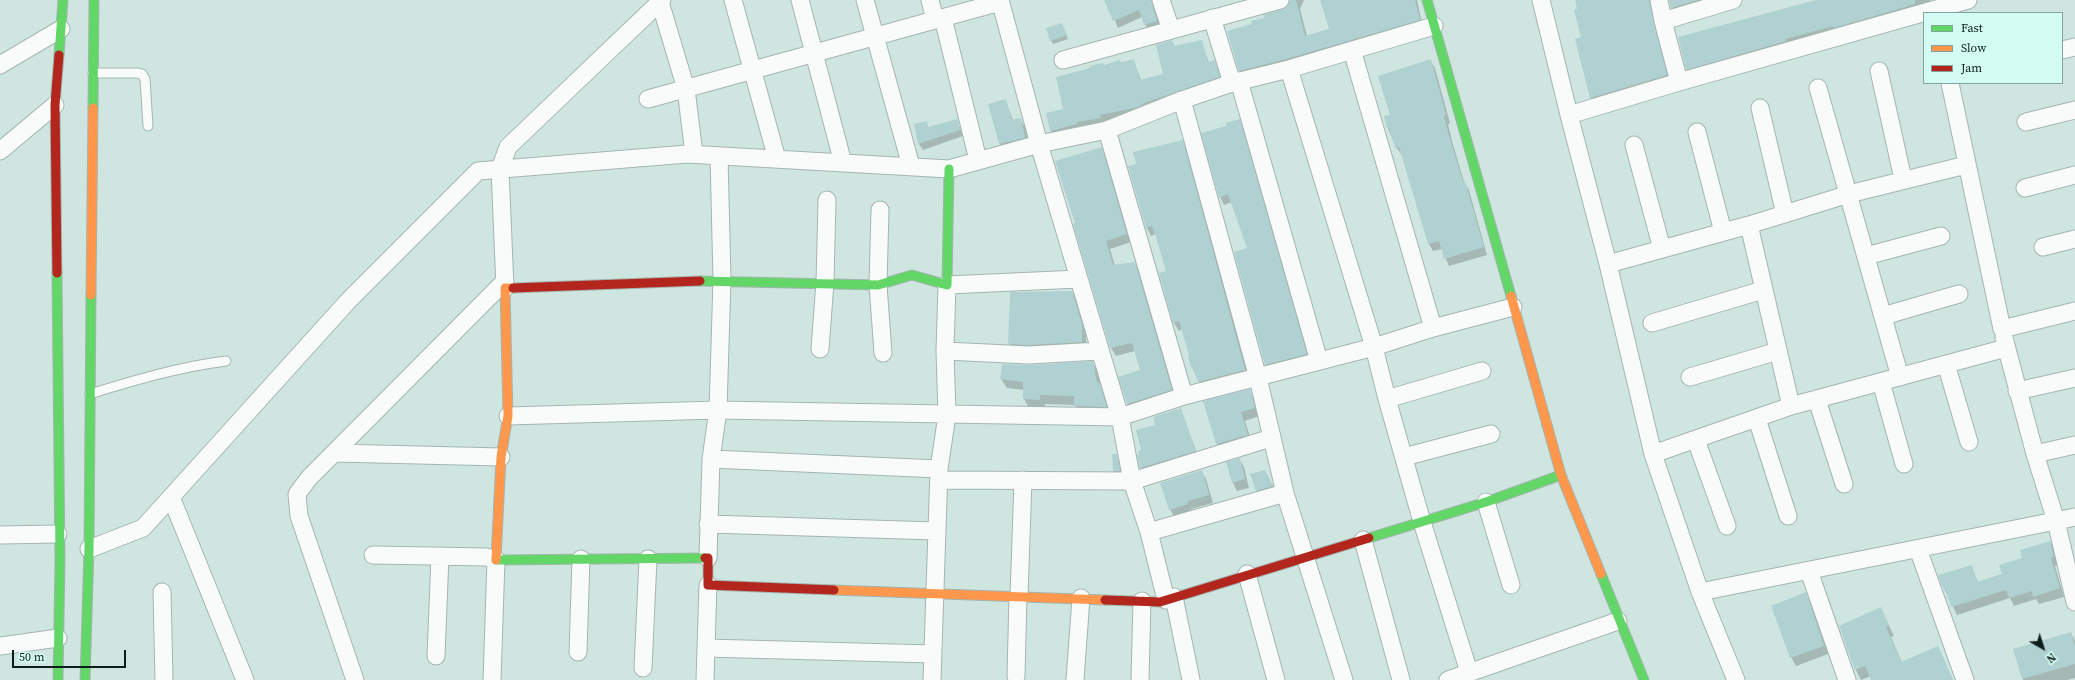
<!DOCTYPE html>
<style>
body{margin:0}
#map{position:relative;width:2075px;height:680px;overflow:hidden;background:#cfe6e0;font-family:"Source Serif 4",serif}
canvas{display:block}
.legend{position:absolute;left:1923px;top:12px;width:140px;height:72px;box-sizing:border-box;background:#d3fdf2;border:1px solid #84a39b;margin:0;padding:5px 7px;list-style:none;font-size:12px;color:#0d1d19}
.legend li{display:flex;align-items:center;gap:8px;height:20px}
.legend b{width:20px;border:1px solid #84a39b}
.north{position:absolute;left:2023px;top:628px;width:40px;height:40px;-webkit-text-stroke:3px #d3fdf2;paint-order:stroke;rotate:141deg;font-size:11px;font-weight:700;line-height:16px;text-align:center;color:#0d1d19}
.north::after{content:'';display:block;margin:auto;width:14px;height:18px;background:#0d1d19;clip-path:polygon(50% 0,100% 100%,50% 72%,0 100%)}
.scale{position:absolute;left:12px;top:650px;width:114px;height:18px;box-sizing:border-box;border:2px solid #0d1d19;border-top:0;padding-left:5px;font-size:12px;line-height:14px;white-space:nowrap;color:#0d1d19;-webkit-text-stroke:3px #d3fdf2;paint-order:stroke}
</style>
<div id="map">
<canvas width="2075" height="680"></canvas>
<ul class="legend">
<li><b style="height:5px;background:#63d668"></b>Fast</li>
<li><b style="height:5px;background:#ff974d"></b>Slow</li>
<li><b style="height:5px;background:#b3261e"></b>Jam</li>
</ul>
<div class="north">N</div>
<div class="scale">50 m</div>
</div>
<script>
const g = document.querySelector('canvas').getContext('2d');
g.lineJoin = 'round';
function paint(path, color) { g.fillStyle = color; g.fill(path, 'evenodd'); }
function trace(path, color, width, dash) { g.strokeStyle = color; g.lineWidth = width; g.lineCap = dash ? 'butt' : 'round'; g.setLineDash(dash || []); g.stroke(path); }
const shadow = new Path2D(`
 M1107 0H1157L1155 11 1161 28 1149 32 1142 17 1118 28Z
 M1290 0H1304L1300 9 1307 36 1330 29 1321 0H1417L1423 28 1244 78 1240 71 1253 25 1284 10 1291 3Z
 M1576 0H1660L1671 84 1596 106 1591 98 1577 40 1582 38Z
 M1669 0H1705L1677 16Z
 M1820 0H1930L1932 9 1692 77 1687 69Z
 M1062 24 1068 39 1053 44 1051 40Z
 M1172 41 1175 47 1201 41 1209 63 1214 61 1223 83 1142 113 1103 122 1104 124 1054 137 1051 131 1064 110 1104 66 1133 60 1141 80 1165 74Z
 M1430 60 1435 68 1450 123 1448 124 1452 141 1464 182 1469 190 1487 255 1449 266 1442 249 1433 251 1429 244 1402 155 1396 147 1388 128 1385 117 1391 115Z
 M1005 100 1013 120 1020 119 1025 127 1029 146 1004 152 1000 144Z
 M957 120 963 136 923 150 919 144 915 125 926 122 929 128Z
 M1239 121 1243 128 1310 362 1270 372 1266 364 1248 248 1232 202 1224 205 1220 197 1228 127Z
 M1182 141 1187 149 1249 378 1203 390 1192 367 1191 356 1182 329 1179 331 1174 323 1160 274 1167 272 1156 234 1151 236 1147 228 1129 167 1137 165Z
 M1101 148 1106 156 1131 242 1110 249 1115 266 1134 263 1139 271 1176 398 1132 412 1128 404 1120 377 1141 371 1135 351 1116 356 1111 348 1076 224Z
 M1072 292 1076 299 1086 333V349L1014 351 1009 344Z
 M1092 362 1098 372 1101 387 1111 416 1081 415 1075 405 1045 404V408H1029L1024 399V390L1007 388 1001 379 1030 366Z
 M1249 390 1254 399 1259 416 1245 421 1252 443 1222 452 1217 444 1205 402Z
 M1180 409 1199 458 1145 475 1141 468V456L1157 426Z
 M1116 455 1118 459 1121 474H1117L1114 471Z
 M1239 459 1244 467 1249 488 1237 491 1233 483Z
 M1201 471 1206 479 1213 503 1191 509 1192 512 1175 518 1170 509Z
 M1269 479 1277 494 1261 499 1257 491Z
 M2050 542 2055 550 2058 565 2055 566 2064 597 2039 604 2036 599 2014 606 2010 598 1957 615 1944 588 1971 566 1978 582 2003 574 2023 558Z
 M1805 594 1810 602 1828 654 1796 666 1791 657Z
 M1881 609 1894 636 1891 637 1902 663 1938 647 1953 680H1872L1871 676 1861 680 1856 670 1840 626Z
 M2071 633 2075 641V678L2067 680H2023V679Z`);
const building = new Path2D(`
 M1104 0H1151L1157 21 1144 25 1139 10 1113 21Z
 M1290 0H1296L1305 36 1329 29 1320 0H1415L1420 20 1286 59 1239 71 1227 31 1252 24 1251 21 1264 18 1263 15 1283 9 1287 7Z
 M1575 0H1649L1667 75 1590 98 1575 39 1581 37 1574 10 1577 9Z
 M1669 0H1698L1671 8Z
 M1816 0H1915V4L1834 28 1833 26 1786 39V41L1686 70 1678 37Z
 M1062 23 1067 35 1050 41 1046 28Z
 M1172 40 1174 46 1202 40 1208 62 1215 60 1220 77 1144 103 1139 107 1100 115 1101 118 1077 122V124L1050 131 1046 113 1063 109 1056 77 1090 68 1089 66 1103 63 1104 65 1120 60 1121 63 1134 59 1140 80 1163 74 1156 45Z
 M1431 59 1446 115 1444 116 1448 132 1463 182 1465 181 1484 247 1444 259 1439 241 1428 244 1399 147 1395 148 1389 128H1387L1384 116 1390 115 1378 76Z
 M1006 99 1012 120 1021 118 1025 138 999 144 988 104Z
 M957 119 960 130 918 144 914 124 927 121 928 127Z
 M1240 119 1307 354 1265 365 1234 252 1247 248 1228 194 1219 198 1201 133 1226 126V123Z
 M1183 140 1245 370 1198 382 1193 367 1191 368 1188 356 1189 355 1179 321 1173 323 1159 273 1166 271 1156 237 1152 226 1146 228 1128 166 1136 164 1133 152Z
 M1102 147 1127 234 1106 241 1113 265 1135 262 1172 390 1127 404 1118 377 1140 370 1132 343 1110 348 1073 224 1075 223 1055 161Z
 M1072 291 1082 324V342L1029 345 1008 344 1010 292Z
 M1093 361 1097 383 1099 382 1107 407 1074 406V396L1040 395V400L1023 399V382L1000 379 1002 364 1029 365Z
 M1250 389 1255 408 1241 412 1248 435 1216 444 1203 401Z
 M1181 408 1196 451 1140 468 1137 455H1139L1138 451 1141 450 1136 430 1155 425 1153 417Z
 M1112 454H1117L1120 471H1113Z
 M1240 458 1245 479 1232 483 1226 462Z
 M1202 470 1209 495 1188 501V504L1169 510 1160 483Z
 M1265 470 1273 486 1256 491 1250 474Z
 M2050 541 2054 557 2051 558 2060 588 2033 597 2032 591 2009 598 2006 590 1951 607 1945 588H1943L1938 575 1972 565 1977 582 2002 574 1999 565 2022 558 2020 550Z
 M1806 592 1824 646 1790 658 1771 606Z
 M1881 607 1889 625 1886 627 1901 662 1938 646 1953 680H1871L1865 666 1855 670 1839 626Z
 M2071 632 2075 647V664L2022 679 2013 649Z`);
const lane = new Path2D(`
 M93 73H137L142 74 145 79 148 126
 M90 394C135 380 179 367 226 361`);
const street = new Path2D(`
 M733 0 777 159
 M800 0 843 163
 M865 0 911 166
 M930 0 935 20
 M1000 0 1039 144 1107 130 1182 100 1232 83 1289 69 1434 26
 M1161 0 1171 30
 M1541 0 1569 115
 M1659 0 1663 21
 M660 2 686 89 694 154
 M943 18 978 160
 M1212 18 1232 83
 M1352 50 1433 328
 M2062 50 2075 47
 M1063 60 1280 0
 M0 65 61 29
 M1289 69 1374 347 1387 399 1422 522 1469 672
 M1879 71 1903 179
 M1239 81 1319 361
 M1679 82 1663 21 1733 0
 M1950 83 2002 329 2075 311
 M1818 88 1900 377
 M648 99 1000 2
 M1182 100 1258 378 1285 493 1344 680
 M1760 108 1785 214
 M2026 122 2075 110
 M1107 130 1184 396
 M1697 132 1723 232
 M1634 145 1662 249
 M0 151 55 105
 M2025 188 2075 175
 M880 210 878 285 883 353
 M1749 225 1791 406
 M2043 247 2075 239
 M1866 256 1941 236
 M1608 264 1749 225 1849 194 1966 165
 M505 288 500 169 508 147 662 0
 M1883 316 1959 294
 M1652 323 1763 290
 M2004 338 2035 454 2056 521 2075 602
 M820 349 825 282 827 200
 M945 351 1029 355 1099 351
 M1946 364 1969 442
 M1690 377 1778 351
 M1881 382 1904 464
 M2017 391 2075 378
 M1387 399 1482 371
 M1817 400 1844 484
 M508 416 718 410 1120 417 1184 396 1374 347 1433 328 1513 307
 M1757 419 1788 516
 M1696 440 1727 526
 M335 453 501 457
 M1653 454 1791 406 2006 348
 M2035 454 2075 445
 M1404 457 1491 434
 M711 459 939 469
 M939 480 1132 481 1271 438
 M171 497 245 680
 M1486 502 1511 585
 M708 524 936 531
 M0 535 58 534
 M1363 540 1401 680
 M89 549 143 528 349 300 478 171 687 154 949 169 1039 144 1120 417 1132 481 1149 532
 M1918 549 1965 680
 M373 555 487 557 496 560 492 680
 M708 558 711 459 718 410 722 280 719 156
 M1809 571 1847 680
 M1247 574 1276 680
 M162 592 164 680
 M1700 592 2075 517
 M1019 596 1023 480
 M1174 597 1191 680
 M1166 600 1149 532 1285 493
 M0 646 58 638
 M706 648 933 654
 M578 652 581 559
 M436 656 440 556
 M643 668 648 559
 M1016 676 1018 596
 M355 680 299 516 297 494 309 478 505 281
 M705 680 708 585
 M932 680 939 469 947 415 945 351 947 285 1079 279
 M1075 680 1081 598
 M1140 680 1142 601
 M1448 680 1618 621
 M1736 680 1700 592 1653 454 1608 264 1569 115 1679 82 1968 0`);
const fast = new Path2D(`
 M1427 0 1511 296
 M59 55 63 0
 M93 108 94 0
 M57 273 60 560 58 680
 M700 281 878 285 912 275 947 285 949 169
 M1369 538 1486 502 1561 475
 M496 560 705 558
 M1601 574 1644 680
 M85 680 89 549 91 295`);
const slow = new Path2D(`
 M91 295 93 108
 M1511 296 1561 475 1601 574
 M496 560 501 457 508 416 505 288H513
 M834 590 1105 600`);
const jam = new Path2D(`
 M57 273 55 105 59 55
 M513 288 700 281
 M705 558H708V585L834 590
 M1105 600 1160 602 1369 538`);
paint(shadow, '#0003');
paint(building, '#afd1d2');
trace(lane, '#a4b5b1', 11);
trace(street, '#a4b5b1', 19);
trace(fast, '#a4b5b1', 11);
trace(slow, '#a4b5b1', 11);
trace(jam, '#a4b5b1', 11);
trace(lane, '#f8fbfa', 9);
trace(street, '#f8fbfa', 17);
trace(fast, '#63d668', 9);
trace(slow, '#ff974d', 9);
trace(jam, '#b3261e', 9);
</script>
